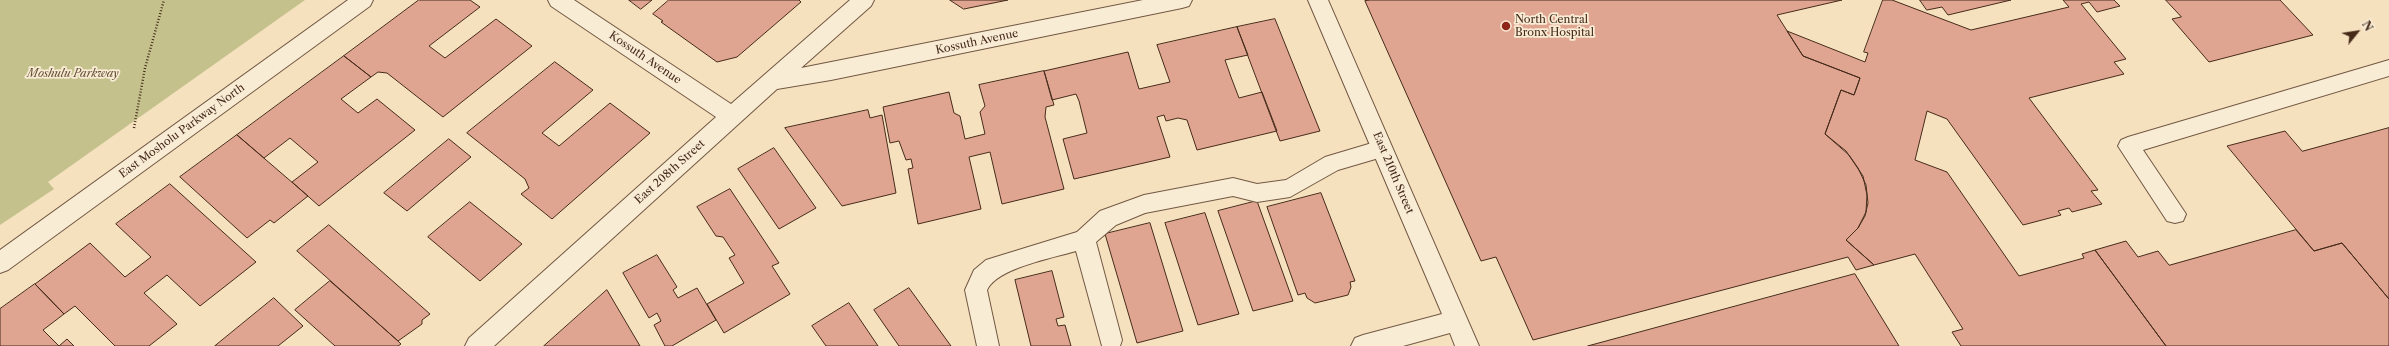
<!DOCTYPE html>
<style>
body{margin:0}
#map{position:relative;width:2389px;height:346px;overflow:hidden;background:#f6e1bf;font-family:"Libre Caslon Text",serif}
canvas{display:block}
.north{position:absolute;left:2337px;top:12px;width:40px;height:40px;-webkit-text-stroke:3px #f9ecd5;paint-order:stroke;rotate:60deg;font-size:11px;font-weight:700;line-height:16px;text-align:center;color:#462b1a}
.north::after{content:'';display:block;margin:auto;width:14px;height:18px;background:#462b1a;clip-path:polygon(50% 0,100% 100%,50% 72%,0 100%)}
</style>
<div id="map">
<canvas width="2389" height="346"></canvas>
<div class="north">N</div>
</div>
<script>
const g = document.querySelector('canvas').getContext('2d');
g.lineJoin = 'round';
function paint(path, color) { g.fillStyle = color; g.fill(path, 'evenodd'); }
function trace(path, color, width, dash) { g.strokeStyle = color; g.lineWidth = width; g.lineCap = dash ? 'butt' : 'round'; g.setLineDash(dash || []); g.stroke(path); }
function label(font, color, halo, rows, align = 'center') {
  g.font = font + ' "Libre Caslon Text",serif'; g.lineWidth = 3.5; g.setLineDash([]); g.textBaseline = 'middle'; g.strokeStyle = halo; g.fillStyle = color; for (const [text, x, y, turn = 0] of rows) {
    g.save(); g.translate(x, y); g.rotate((+turn || 0) * Math.PI / 180); g.textAlign = isNaN(turn) ? turn : align; if (halo) g.strokeText(text, 0, 0); g.fillText(text, 0, 0); g.restore();
  }
}
const green = new Path2D(`
 M0 0H305L48 182 54 189 0 225Z`);
const building = new Path2D(`
 M419 0H470L480 7 429 46 445 58 496 19 532 46 443 117 387 73 378 72 371 77 344 56Z
 M629 0H652L641 9Z
 M669 0H799L801 2 737 57 717 62 661 22 663 21 653 14Z
 M950 0H1008L964 9Z
 M1371 0H1842L1777 15 1803 56 1860 78 1854 95 1841 90 1825 134 1846 151 1863 176 1867 195 1866 212 1858 228 1846 240 1874 265 1856 270 1848 257 1533 340 1496 257 1481 261 1365 1Z
 M1883 0H1892L1971 30 2069 7 2063 0H2114L2120 6 2097 12 2089 2 2081 4 2126 59 2114 62 2124 74 2029 98 2098 190 2091 191 2102 204 2072 212 2069 208 2058 211 2061 215 2023 225 1947 119 1927 111 1915 160 1947 172 2019 276 2084 258 2082 254 2095 250 2166 346H1961L1952 332 1963 329 1915 254 1874 265 1846 240 1858 228 1865 216 1868 203 1866 185 1858 168 1849 155 1825 134 1841 90 1854 95 1860 78 1803 56 1787 31 1865 62 1868 53 1864 52Z
 M1920 0H2011L1948 15 1942 7 1927 10Z
 M2166 0H2280L2313 35 2209 62 2172 19 2181 17Z
 M1275 19 1320 131 1280 141 1237 27Z
 M1237 27 1248 55 1225 60 1231 77 1239 98 1262 92 1277 131 1197 150 1187 120 1178 118 1166 121 1164 115 1157 117 1170 157 1074 179 1063 139 1087 133 1079 101 1076 94 1052 100 1044 71 1128 52 1139 89 1170 82 1157 45Z
 M344 56 371 77 341 99 358 113 377 99 415 130 319 206 292 182 318 162 290 138 264 158 237 135Z
 M555 62 593 90 542 133 559 146 610 103 650 133 552 219 521 194 529 188 525 179 467 133Z
 M1044 71 1054 105 1046 107 1045 117 1064 189 1002 204 990 152 969 157 981 209 918 224 908 169 913 168 911 159 906 160 899 141 890 143 883 107 949 92 954 113 960 116 965 139 985 134 980 112 985 106 979 85Z
 M868 110 870 118 882 115 896 193 842 206 785 128Z
 M2389 128V299L2342 243 2314 251 2227 146 2285 131 2302 151Z
 M237 135 308 196 274 223 270 220 247 238 180 177Z
 M449 139 471 157 407 211 384 193Z
 M774 148 816 208 779 229 738 169Z
 M170 184 256 262 200 306 167 275 144 293 177 324 149 346H115L75 306 64 314 35 284 90 243 125 277 151 257 116 224Z
 M730 189 779 263 772 266 790 294 724 333 707 304 744 283 729 258 735 255 723 237 716 236 697 207Z
 M1321 193 1355 281 1350 282 1351 287 1348 295 1315 303 1307 298 1305 293 1298 295 1267 207Z
 M1257 201 1293 301 1253 311 1218 211Z
 M470 202 522 244 480 281 428 237Z
 M1205 213 1239 314 1198 325 1165 223Z
 M1150 223 1183 331 1137 343 1105 234Z
 M329 225 430 314 422 320V324L398 341 297 251Z
 M2296 230 2314 251 2342 243 2389 299V346H2166L2095 250 2126 241 2138 257 2158 251 2169 265Z
 M657 255 677 287 673 290 678 298 697 288 716 320 672 346H665L654 325 661 321 657 313 649 318 623 273Z
 M1052 271 1064 317 1056 319 1058 326 1065 325 1071 346H1031L1015 280Z
 M1855 274 1899 346H1588Z
 M330 281 398 341 401 344 398 346H335L295 310Z
 M35 284 64 314 43 330 59 346 67 339 74 346H0V309Z
 M909 288 951 346H899L874 310Z
 M607 290 640 346H544Z
 M274 298 303 326 278 346H215Z
 M849 303 878 346H826L812 326Z`);
const path = new Path2D(`
 M134 128 145 68 164 0`);
const service = new Path2D(`
 M2389 60V76L2143 150 2186 214 2183 221 2175 223 2167 221 2118 146 2121 140 2128 137Z
 M1382 140 1389 143 1392 149 1389 155 1338 170 1290 197 1257 202 1233 196 1145 213 1116 225 1096 242 1122 340 1120 346H1102L1076 251C1053 258 997 268 987 290L999 346H977L965 290 974 270 986 260 1077 232 1100 211 1144 195 1233 178 1257 184 1286 180 1325 157Z`);
const minor = new Path2D(`
 M348 0H373L370 6 8 270 0 273V250Z
 M548 0H574L731 104 850 0H874L871 6 801 68 1143 0H1192L1189 6 1182 8 831 80 777 89 494 346H465L469 338 716 117 551 6Z
 M1308 0H1328L1479 346H1455L1450 333 1403 346H1351L1355 338 1363 335 1442 314Z`);
const markers = [
 [1506,26,5,"#8f2418"]
];
const poiNames = [
 ["North Central",1515,20],
 ["Bronx Hospital",1515,33]
];
const streetNames = [
 ["Kossuth Avenue",977,42,-12],
 ["Kossuth Avenue",645,58,34],
 ["East Mosholu Parkway North",182,131,-36],
 ["East 208th Street",670,172,-42],
 ["East 210th Street",1393,173,67]
];
const parkNames = [
 ["Moshulu Parkway",73,74]
];
paint(green, '#c4c18c');
paint(building, '#e0a591');
trace(building, '#462b1a', 1);
trace(service, '#725843', 2);
trace(minor, '#725843', 2);
trace(path, '#462b1a', 2.5, [1, 2]);
paint(service, '#f9ecd5');
paint(minor, '#f9ecd5');
for (const [x, y, r, color] of markers) { const dot = new Path2D(); dot.arc(x, y, r, 0, 2 * Math.PI); g.fillStyle = color; g.fill(dot); trace(dot, '#f9ecd5', 1.5); }
label('11px', '#462b1a', '#f9ecd5', poiNames, 'left');
label('11px', '#462b1a', '#f9ecd5', streetNames);
label('italic 11px', '#665036', '#f9ecd5', parkNames);
</script>
